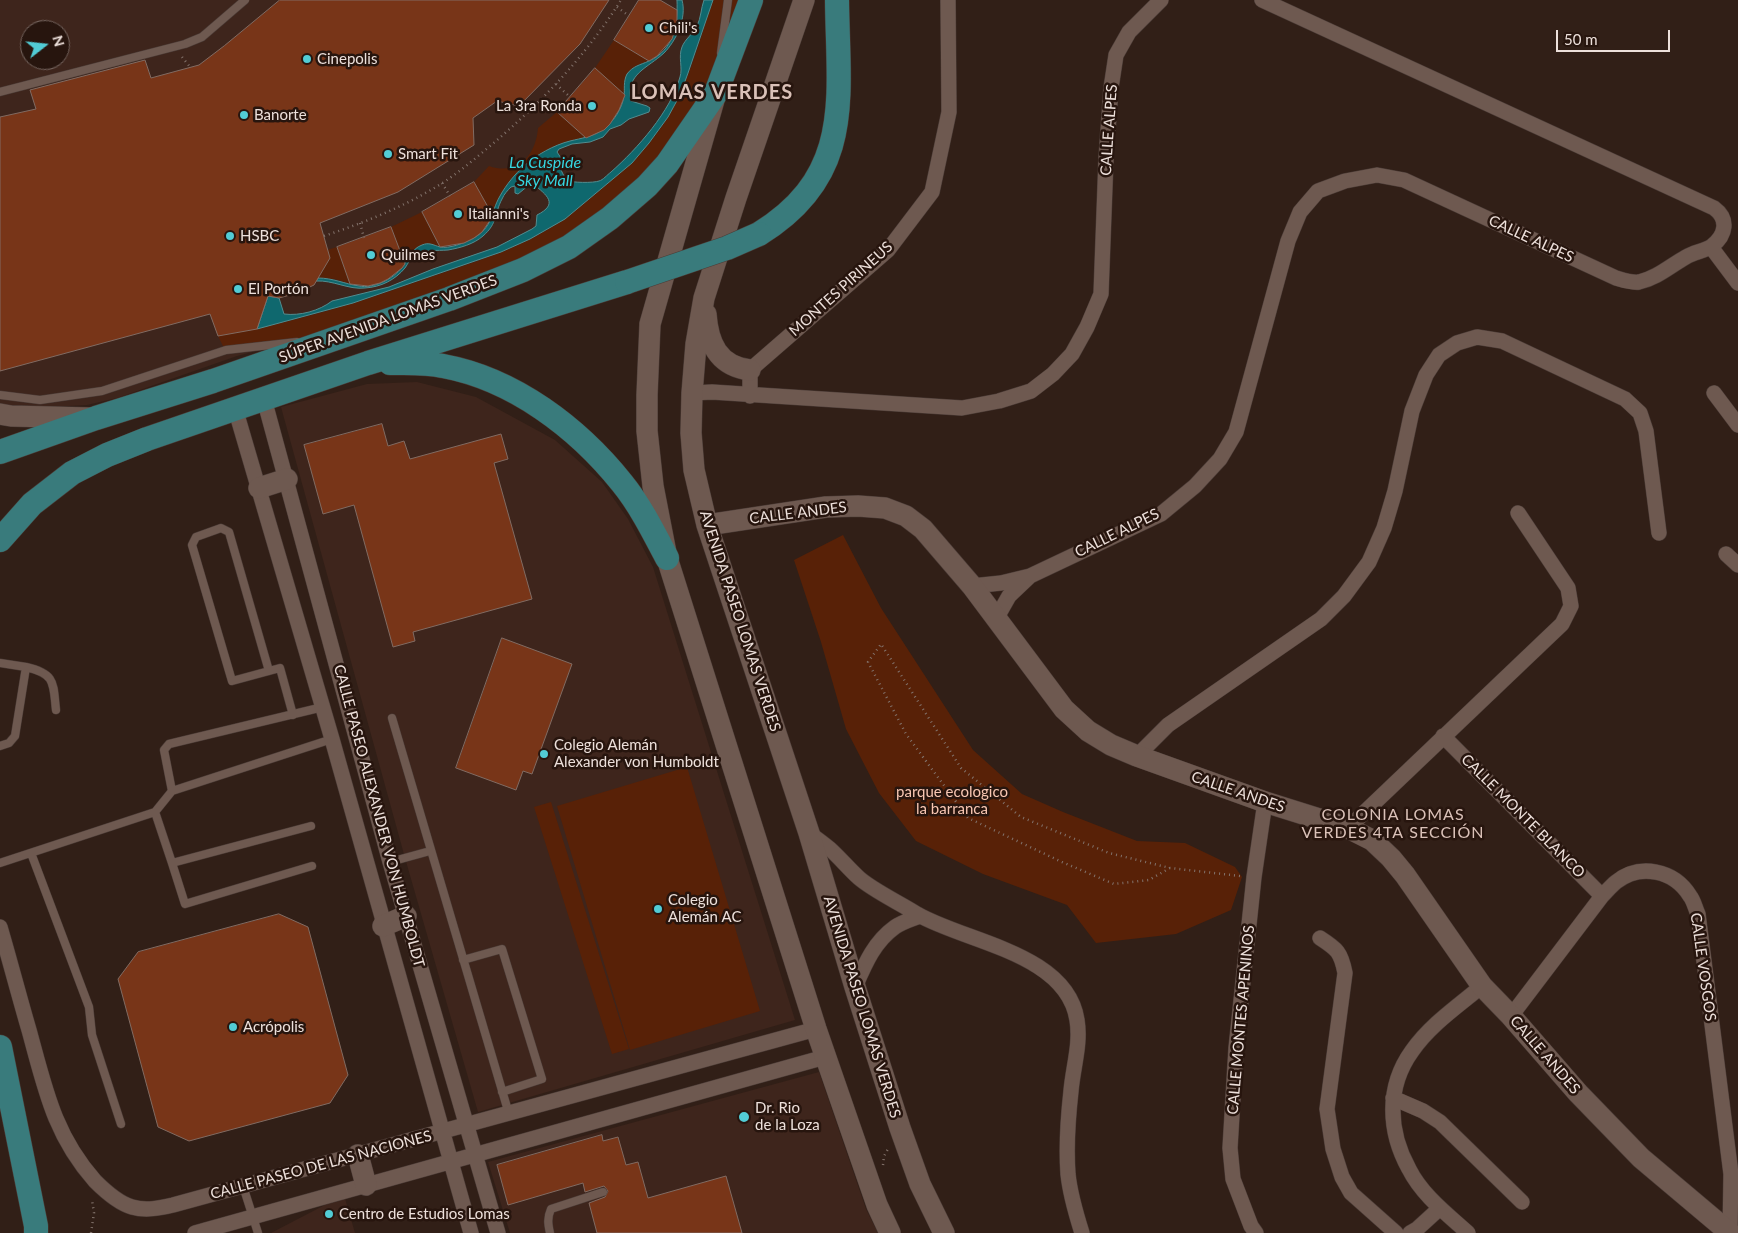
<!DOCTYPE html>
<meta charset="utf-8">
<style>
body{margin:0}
#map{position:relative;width:1738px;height:1233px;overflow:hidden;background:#311f17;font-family:Lato,sans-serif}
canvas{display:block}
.north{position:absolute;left:20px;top:20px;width:50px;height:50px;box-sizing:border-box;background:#27150e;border:1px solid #766660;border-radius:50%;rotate:74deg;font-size:14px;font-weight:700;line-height:20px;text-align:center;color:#ede0db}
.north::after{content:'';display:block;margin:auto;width:18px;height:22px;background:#52ccd5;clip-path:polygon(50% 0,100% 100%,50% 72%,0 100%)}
.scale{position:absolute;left:1556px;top:30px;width:114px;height:22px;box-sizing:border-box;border:2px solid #ede0db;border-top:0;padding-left:6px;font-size:15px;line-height:18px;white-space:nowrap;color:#ede0db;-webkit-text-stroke:4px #27150e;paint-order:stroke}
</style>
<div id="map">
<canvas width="1738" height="1233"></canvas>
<div class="north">N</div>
<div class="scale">50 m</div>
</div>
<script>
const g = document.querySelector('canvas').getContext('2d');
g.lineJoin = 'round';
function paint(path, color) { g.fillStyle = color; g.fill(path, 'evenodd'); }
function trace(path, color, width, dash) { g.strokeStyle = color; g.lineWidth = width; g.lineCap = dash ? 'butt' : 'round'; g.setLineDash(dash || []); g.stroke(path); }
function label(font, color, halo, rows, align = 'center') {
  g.font = font + ' Lato,sans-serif'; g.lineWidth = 5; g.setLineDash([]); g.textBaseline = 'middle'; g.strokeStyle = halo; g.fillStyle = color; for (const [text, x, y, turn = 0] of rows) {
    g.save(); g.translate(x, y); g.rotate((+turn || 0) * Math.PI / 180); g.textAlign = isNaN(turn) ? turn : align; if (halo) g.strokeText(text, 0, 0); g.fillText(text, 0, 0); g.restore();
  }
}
const built = new Path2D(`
 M0 0H740L600 214 310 337 237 356 117 398 87 405 17 409 0 405ZM30 30H60V60H30Z
 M417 382 476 397 555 440 602 482 628 519 653 567 795 1020 478 1112 405 858 281 407 367 384Z
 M819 1072 866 1209 878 1233H510L488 1162Z
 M344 1195 355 1233H271Z`);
const green = new Path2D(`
 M713 0H740L712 88 647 171 600 214 566 239 521 263 310 337 224 348 218 336C288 324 356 304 422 280 471 263 522 249 564 219 578 209 591 196 605 185 630 165 652 144 668 116 690 80 700 39 713 0Z
 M614 40 649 61 635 66 625 95 595 68Z
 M557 112 586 138C565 142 539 150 523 167 517 173 513 182 508 189 501 198 495 205 493 216L474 182 489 166C518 176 536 155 538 128Z
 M422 212 440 247C422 241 413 247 405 264L391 227Z
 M337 247 350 284 335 279 318 278 324 268 327 250Z
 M843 535 881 608 973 750 1022 794 1063 812 1137 841 1185 843 1235 867 1242 877 1231 910 1176 934 1096 943 1067 905 983 874 916 841 879 793 846 729 821 642 794 560Z
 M687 767 760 1011 630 1050 557 806Z
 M551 802 629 1049 612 1054 534 807Z`);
const water = new Path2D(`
 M677 0H682C687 18 676 41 664 53 648 68 625 74 631 101L647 106 650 108 649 112 629 119 621 125 610 129 603 137 590 142 572 144 559 149 557 152 561 158 560 168 566 180C571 183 594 183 599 181 603 180 607 175 611 172 637 149 671 111 680 77 683 68 678 57 682 47 685 39 693 34 697 26 701 18 701 8 704 0H713L688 73 680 95 668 117 649 143 632 163 565 219 530 239 501 252 353 303 257 329 268 296 279 298 284 314C300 316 319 311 332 301L389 287 433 269 497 247 532 229 536 226 537 215C559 204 547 195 533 184L529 185 518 194 515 193V186L511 187C508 190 504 194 502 199 494 214 498 223 483 236 474 244 460 248 448 250 437 251 423 249 414 255 410 258 408 264 405 268 395 280 381 287 365 288 349 290 333 280 316 281L318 278C333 278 345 284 359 286 373 289 394 279 402 267 409 259 411 249 422 245 429 242 433 245 440 247 449 249 464 243 472 239 494 227 490 213 500 196 506 185 515 174 524 166 536 155 554 145 570 141 582 138 592 137 602 130 613 123 622 109 624 96 625 89 623 82 627 74 633 66 640 65 649 61 674 50 678 24 677 0Z`);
const building = new Path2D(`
 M280 0H609L580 44 519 106 497 101 473 118 474 145 398 192 320 223 330 258 314 285 297 293 279 298 268 296 257 329 218 336 210 314 0 371V117L36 109 30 90 145 60 151 78 199 65 224 46Z
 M639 0H660L677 10V23L672 39 657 56 649 61 614 40Z
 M595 68 625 95 619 110 610 124 604 130 586 138 557 112Z
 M474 182 493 216 482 232 474 238 464 243 440 247 422 212Z
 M391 227 405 264 402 268 388 279 380 283 368 286 350 284 337 247Z
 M382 424 388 446 404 441 410 459 501 434 508 459 494 463 532 599 413 632 415 641 393 647 354 505 323 514 304 445Z
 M502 638 572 664 532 774 523 771 516 790 456 768Z
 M279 914 308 927 348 1075 330 1103 189 1141 158 1127 118 979 138 952Z
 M602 1135 603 1141 618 1137 626 1165 638 1162 648 1198 726 1176 742 1233H597L589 1203 605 1197 608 1191 604 1186 585 1192 583 1183 508 1205 497 1165Z`);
const path = new Path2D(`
 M617 7 629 16
 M182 57 190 67
 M556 84 570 97
 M442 183 450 196
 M360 223 364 238
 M324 236C360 224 396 210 429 191 451 179 470 163 490 146 540 104 586 56 621 0
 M1170 868 1149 880 1114 884 1062 862 968 818 906 734 868 662 881 644 961 768 1021 817 1109 853 1170 868 1240 876
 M883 1165 884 1156 888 1149
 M91 1233 94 1213 92 1200`);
const lane = new Path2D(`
 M721 53 728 0
 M0 92 185 44 202 37 245 0
 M0 395 40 400 102 391 226 350 297 342
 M0 663 26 667 15 736 9 743 0 746
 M26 667C56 674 53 683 56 710
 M269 671 229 532 221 528 196 537 192 545 232 681 280 668 293 715
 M323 707 169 744 164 750 172 791 332 739
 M392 718 509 1114
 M155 812 172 863 311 826
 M31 853 89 1007 92 1035 121 1124
 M390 862 430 851
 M0 863 155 812 172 791
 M172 863 185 904 312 866
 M463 960 502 949 542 1079 502 1092
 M243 1186 258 1233
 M550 1233C548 1224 547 1218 551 1209L603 1192`);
const street = new Path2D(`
 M1711 247 1738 283
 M692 393 712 392 962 408 999 401 1031 391 1053 374 1072 354 1087 327 1101 294 1106 159 1111 88 1116 55 1129 32 1161 0
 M1714 393 1738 425
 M750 396V370L888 250 932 192 949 112 948 0
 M264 399 390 862 498 1233
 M235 408 332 739 471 1233
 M1726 554 1738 565
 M972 586 1001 583 1030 576 1161 514 1195 486 1220 459 1236 432 1288 241 1300 212 1318 191 1345 181 1377 175 1404 180 1616 278C1623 280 1632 283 1639 282 1657 278 1670 266 1686 257 1694 252 1705 251 1712 246 1726 235 1729 219 1714 208L1262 0
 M996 619 1009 596 1029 577
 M1443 736 1602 896
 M1137 756 1168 725 1321 619 1344 596 1369 562 1384 528 1395 491 1412 411 1426 375 1439 355 1457 343 1477 337 1502 341 1625 399 1640 413 1646 431 1659 533
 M1348 828 1562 624 1571 606 1568 588 1518 513
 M809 833C816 838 823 843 830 849 840 858 849 869 859 878 874 891 900 903 917 914 965 942 1067 953 1077 1020 1081 1044 1073 1067 1071 1091 1068 1118 1066 1147 1068 1174 1070 1194 1076 1214 1082 1233
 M0 927C10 961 19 996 29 1030 45 1088 54 1135 95 1181 105 1191 118 1203 132 1207 146 1211 160 1208 173 1205L816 1029
 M1320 938C1337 949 1341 952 1345 973L1327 1109 1333 1149 1342 1177 1351 1193 1396 1233
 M855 987C865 964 874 942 895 927 902 922 912 919 920 916
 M1511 1016 1602 896C1606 892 1611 886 1616 882 1640 863 1674 870 1690 896 1694 901 1695 908 1698 914L1731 1174 1730 1233
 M1393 1098 1423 1111 1440 1122 1522 1202
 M195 1233 825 1057
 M1256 1233 1251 1226 1233 1179 1230 1148 1236 1048 1254 877 1265 802
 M1410 1233 1417 1229 1440 1208
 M1468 1233C1447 1214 1422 1195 1409 1169 1388 1131 1386 1087 1412 1051 1430 1025 1458 1006 1482 986`);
const secondary = new Path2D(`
 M804 0 736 198 704 298 696 344 692 393 691 433 694 470 707 525 809 833 855 987 900 1128 920 1184 944 1233
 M714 100 650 324 647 395V431L653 486 667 558 816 1029 877 1205 890 1233
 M706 314C708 343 718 366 750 370
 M0 414 11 416 91 418
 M259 488 287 479
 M707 525 826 507 858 506 885 508 906 516 923 529 972 586 1064 709 1088 731 1111 745 1137 756 1265 802 1348 828 1372 840 1391 858 1405 875 1482 986 1511 1016 1578 1093 1641 1158 1730 1233
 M383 926 406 916
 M358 1155 366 1185`);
const primary = new Path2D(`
 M759 234C855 175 838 97 837 0
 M390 363C407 363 426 362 443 366 514 379 578 428 622 483 640 505 654 533 667 558
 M0 452 96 418 213 381 449 299 523 270 569 247 610 218 647 186 667 164 716 93 751 0
 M0 540 32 504 72 473 107 455 147 439 368 363 627 282
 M0 1047 36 1226V1233`);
const primaryBridge = new Path2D(`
 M627 282 727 248 759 234`);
const markers = [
 [649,28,5,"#52ccd5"],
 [307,59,5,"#52ccd5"],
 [592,106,5,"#52ccd5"],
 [244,115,5,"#52ccd5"],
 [388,154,5,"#52ccd5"],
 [458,214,5,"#52ccd5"],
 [230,236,5,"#52ccd5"],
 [371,255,5,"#52ccd5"],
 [238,289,5,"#52ccd5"],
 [544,754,5,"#52ccd5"],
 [658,909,5,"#52ccd5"],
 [233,1027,5,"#52ccd5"],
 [744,1117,6,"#52ccd5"],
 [329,1214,5,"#52ccd5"]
];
const poiNames = [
 ["Chili's",659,28],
 ["Cinepolis",317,59],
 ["La 3ra Ronda",582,106,"right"],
 ["Banorte",254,115],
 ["Smart Fit",398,154],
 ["Italianni's",468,214],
 ["HSBC",240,236],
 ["Quilmes",381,255],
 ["El Portón",248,289],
 ["Colegio Alemán",554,745],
 ["Alexander von Humboldt",554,762],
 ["Colegio",668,900],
 ["Alemán AC",668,917],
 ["Acrópolis",243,1027],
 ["Dr. Rio",755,1108],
 ["de la Loza",755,1125],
 ["Centro de Estudios Lomas",339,1214]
];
const streetNames = [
 ["CALLE ALPES",1109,130,-86],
 ["CALLE ALPES",1531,239,25],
 ["MONTES PIRINEUS",841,289,-42],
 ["SÚPER AVENIDA LOMAS VERDES",388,319,-20],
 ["CALLE ANDES",798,513,-7],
 ["CALLE ALPES",1117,533,-26],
 ["AVENIDA PASEO LOMAS VERDES",740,621,72],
 ["CALLE ANDES",1238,792,19],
 ["CALLE PASEO ALEXANDER VON HUMBOLDT",379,816,75],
 ["CALLE MONTE BLANCO",1523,816,45],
 ["CALLE VOSGOS",1703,967,82],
 ["AVENIDA PASEO LOMAS VERDES",862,1007,73],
 ["CALLE MONTES APENINOS",1241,1020,-85],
 ["CALLE ANDES",1545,1055,49],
 ["CALLE PASEO DE LAS NACIONES",321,1165,-15]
];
const parkNames = [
 ["parque ecologico",952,792],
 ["la barranca",952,809]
];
const waterNames = [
 ["La Cuspide",545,163],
 ["Sky Mall",545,181]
];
const neighbourhoodNames = [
 ["COLONIA LOMAS",1393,815],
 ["VERDES 4TA SECCIÓN",1393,833]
];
const districtNames = [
 ["LOMAS VERDES",712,93]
];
paint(built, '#3e251c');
paint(green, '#582107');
paint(water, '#0f686e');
trace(water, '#528c8f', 1);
paint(building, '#783518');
trace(building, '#816b62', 1);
trace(lane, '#4b3c37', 9);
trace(street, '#4b3c37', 16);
trace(secondary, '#4b3c37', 22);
trace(primary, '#4b3c37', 25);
trace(path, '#83736c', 2.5, [1, 4]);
trace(lane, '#6e5950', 8);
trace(street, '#6e5950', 15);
trace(secondary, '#6e5950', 21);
trace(primary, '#397b7c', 24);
trace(primaryBridge, '#4b3c37', 25, []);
trace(primaryBridge, '#397b7c', 24);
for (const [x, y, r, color] of markers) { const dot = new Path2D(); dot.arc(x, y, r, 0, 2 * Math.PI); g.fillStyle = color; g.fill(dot); trace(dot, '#27150e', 2); }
label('15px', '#ede0db', '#27150e', poiNames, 'left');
label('15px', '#ede0db', '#27150e', streetNames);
label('15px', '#f8c6b2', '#27150e', parkNames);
label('italic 16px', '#35d6e1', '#27150e', waterNames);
g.letterSpacing = '1px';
label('16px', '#dac1b8', '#27150e', neighbourhoodNames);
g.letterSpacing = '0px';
g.letterSpacing = '1px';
label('bold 20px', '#dac1b8', '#27150e', districtNames);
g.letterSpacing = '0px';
</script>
